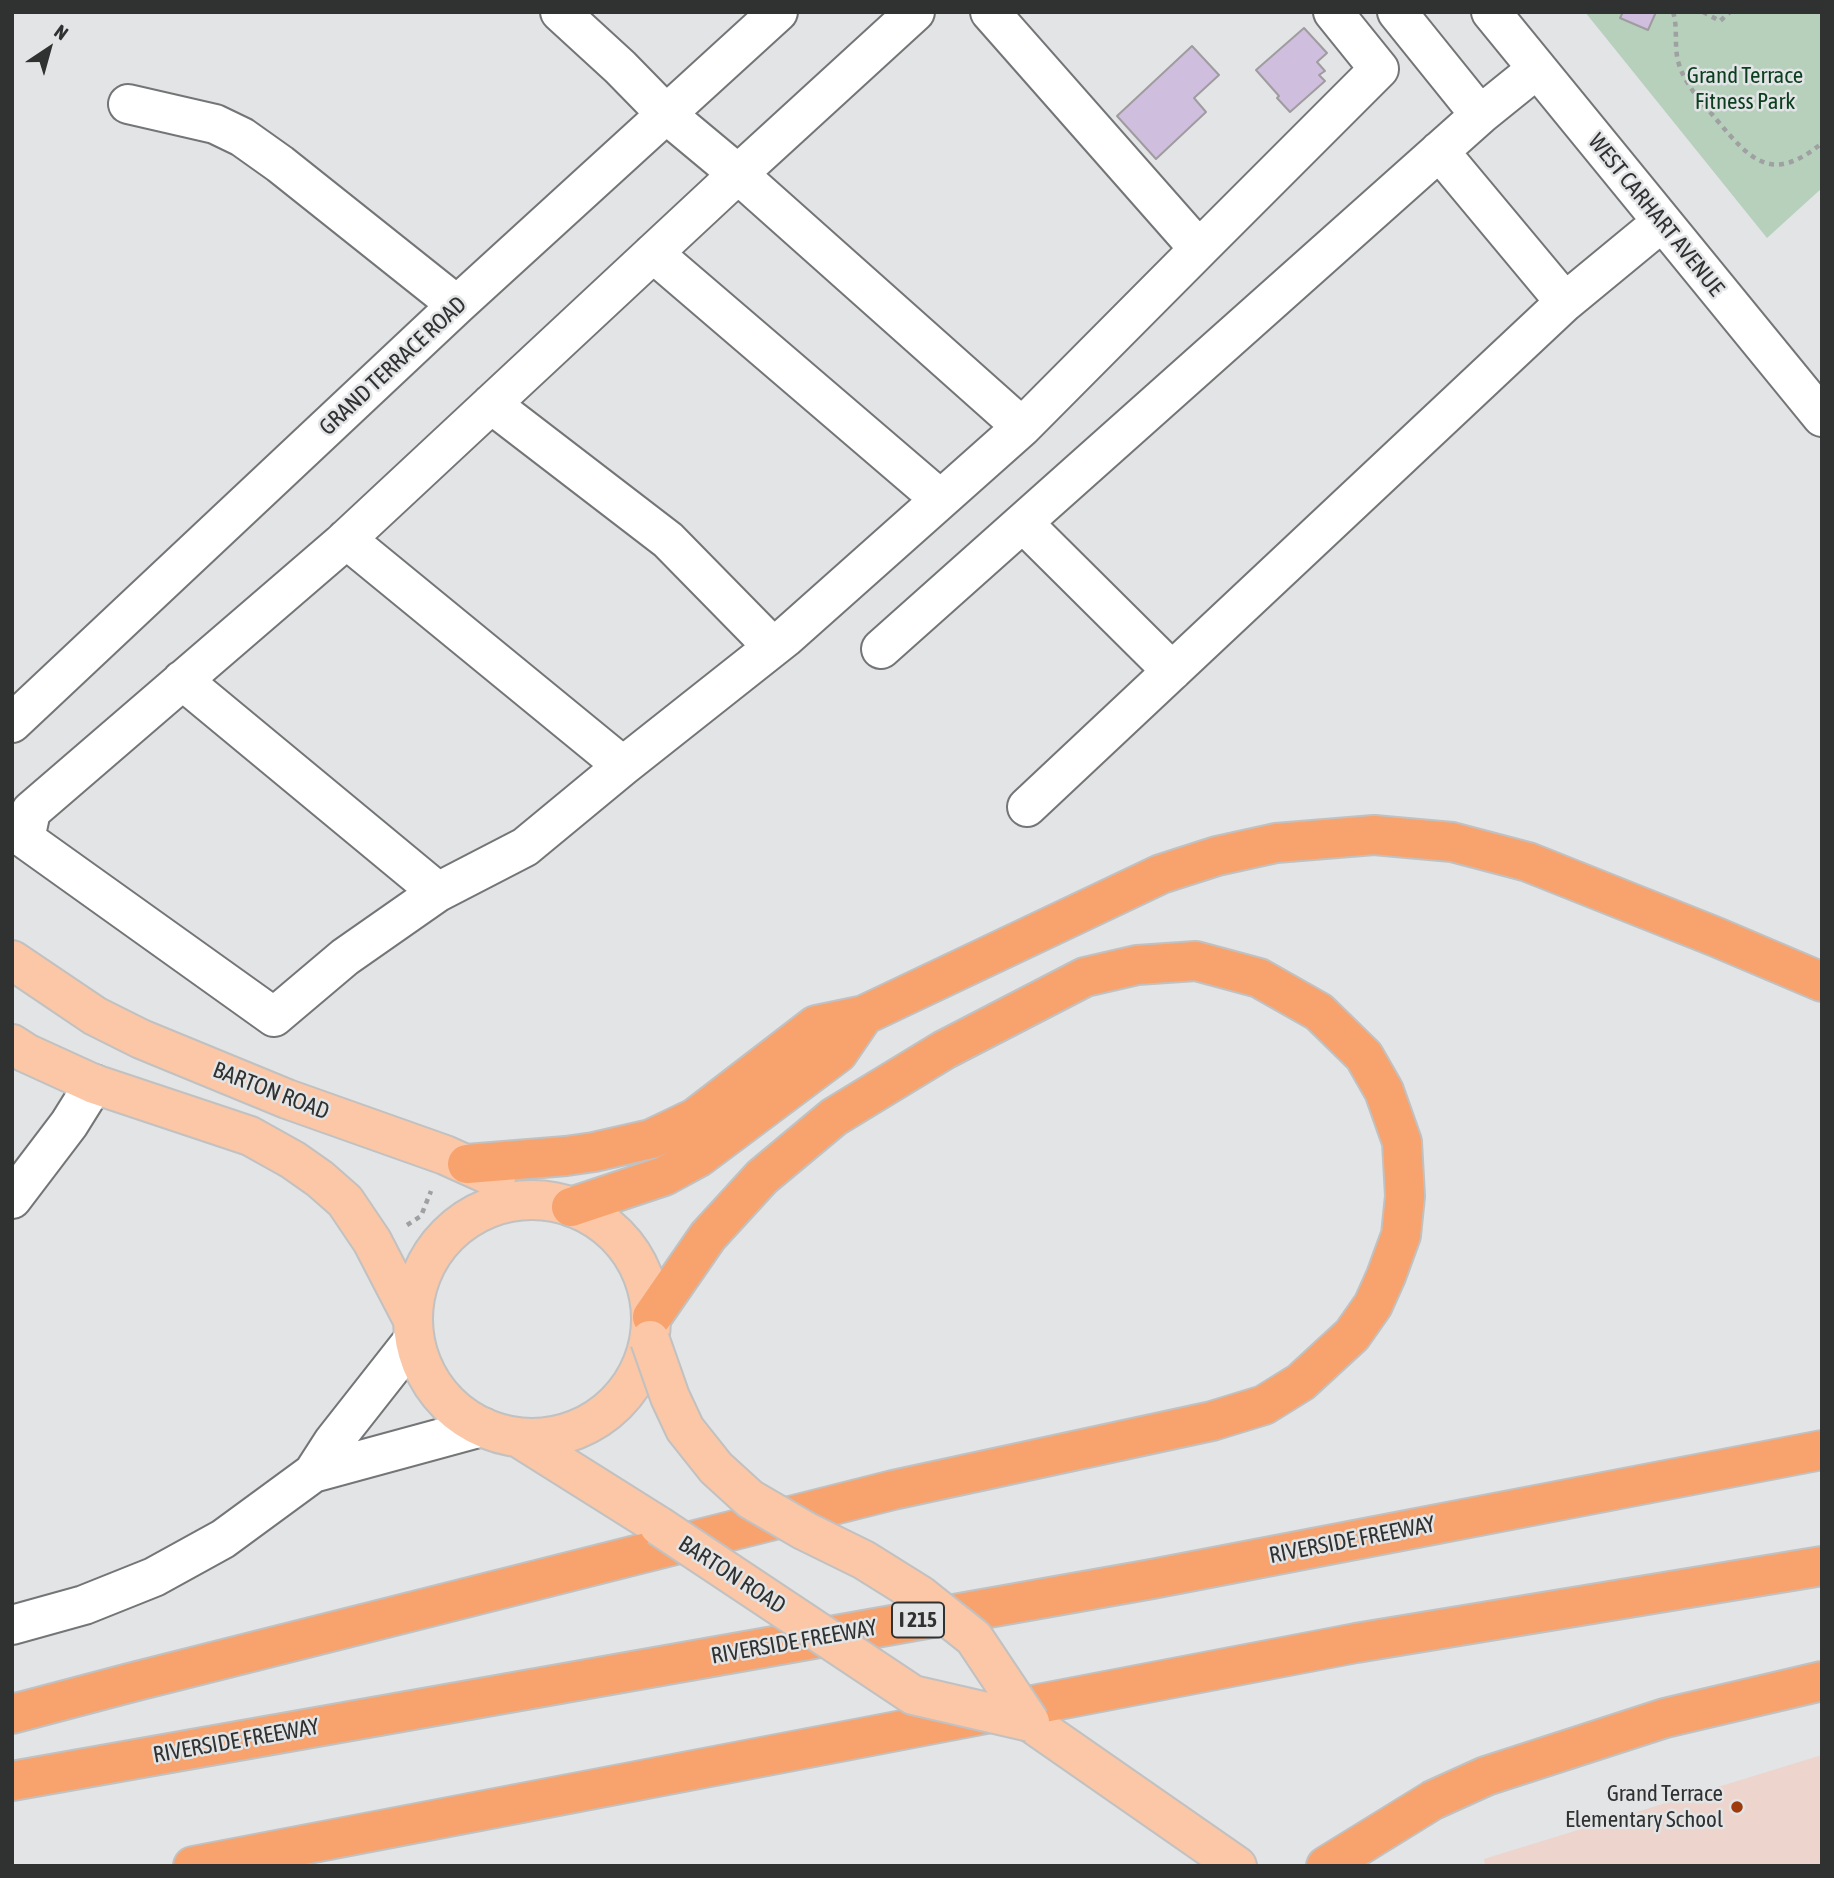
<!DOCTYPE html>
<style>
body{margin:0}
#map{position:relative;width:1834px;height:1878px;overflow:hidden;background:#e2e4e6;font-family:"Asap Condensed",sans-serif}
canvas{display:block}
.frame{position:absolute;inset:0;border:14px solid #303131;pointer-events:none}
.north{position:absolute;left:14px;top:14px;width:70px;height:70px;-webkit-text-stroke:5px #e2e4e6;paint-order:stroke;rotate:36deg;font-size:19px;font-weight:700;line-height:28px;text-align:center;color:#303131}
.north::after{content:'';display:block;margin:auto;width:24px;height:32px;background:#303131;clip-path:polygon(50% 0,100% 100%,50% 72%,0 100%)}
</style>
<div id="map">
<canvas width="1834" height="1878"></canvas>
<div class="frame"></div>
<div class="north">N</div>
</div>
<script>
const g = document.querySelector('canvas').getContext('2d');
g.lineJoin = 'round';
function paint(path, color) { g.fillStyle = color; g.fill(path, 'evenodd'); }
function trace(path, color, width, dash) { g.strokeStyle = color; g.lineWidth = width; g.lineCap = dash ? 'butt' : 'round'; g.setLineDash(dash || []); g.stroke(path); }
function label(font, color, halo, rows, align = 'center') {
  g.font = font + ' "Asap Condensed",sans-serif'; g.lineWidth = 5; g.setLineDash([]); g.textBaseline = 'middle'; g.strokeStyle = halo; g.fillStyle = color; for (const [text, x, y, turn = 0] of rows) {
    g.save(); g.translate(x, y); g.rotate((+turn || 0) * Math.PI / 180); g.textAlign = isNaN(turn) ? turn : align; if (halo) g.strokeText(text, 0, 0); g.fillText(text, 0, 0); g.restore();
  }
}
const education = new Path2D(`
 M1822 1755V1866H1485L1484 1859Z`);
const green = new Path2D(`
 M1585 12H1822V188L1767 238Z`);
const building = new Path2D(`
 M1623 12H1656L1648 30 1620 18Z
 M1304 28 1327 53 1317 62 1325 71 1319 75 1325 81 1290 112 1277 98 1279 96 1256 70Z
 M1192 46 1219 75 1194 98 1206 112 1156 159 1117 116Z`);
const path = new Path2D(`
 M1673 12C1678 27 1674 45 1678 61 1684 84 1701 101 1716 119 1751 161 1772 184 1822 143
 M1703 12 1720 21 1730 12
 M407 1225 421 1216 431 1191`);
const minor = new Path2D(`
 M560 12 620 67 666 114 738 174 915 12
 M990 12 1199 249 1379 69 1333 12
 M1491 12 1822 417
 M128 104 215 124 242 137 280 164 457 305
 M1480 115 1537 69
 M653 253 940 499
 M1565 302 1662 222
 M491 404 668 540 773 647
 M1024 524 1172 671
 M346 539 623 766 786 637 1022 427
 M881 649 1480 115 1397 12
 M182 680 438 892 345 957 274 1017 25 839 31 811 341 544 738 174 1022 427 1199 249
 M12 723 457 305 778 12
 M1027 807 1565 302 1439 151
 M438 892 525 847 623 766
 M12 1199 69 1124 94 1084
 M313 1473 333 1442 414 1339
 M12 1625 84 1605 154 1577 223 1539 313 1473 482 1427`);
const major = new Path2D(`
 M12 960 95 1016 141 1039 287 1099 445 1155 496 1178
 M12 1044 26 1053 94 1084 250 1136 293 1160 320 1179 345 1201 372 1241 413 1320
 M413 1319a119 119 0 1 1 238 0a119 119 0 1 1-238 0Z
 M519 1438 659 1526
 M1030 1722 1237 1866`);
const highway = new Path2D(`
 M467 1164 566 1156 594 1152 651 1139 695 1118 816 1025 864 1015 1161 874 1217 856 1276 843 1374 835 1452 842 1528 862 1716 937 1822 982
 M571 1207 664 1176 699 1157 838 1053 864 1015
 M12 1714 133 1682 893 1490 1212 1421 1264 1405 1301 1382 1352 1335 1373 1305 1386 1276 1401 1235 1405 1196 1402 1142 1384 1091 1364 1056 1319 1012 1259 978 1196 961 1137 965 1085 977 944 1050 834 1117 762 1177 708 1236 652 1317
 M12 1781 1152 1579 1822 1450
 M193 1866 1356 1643 1822 1566
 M1326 1866 1433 1800 1486 1776 1665 1718 1822 1681`);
const majorBridge = new Path2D(`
 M650 1340 670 1397 685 1429 716 1468 750 1499 805 1531 864 1560 920 1595 974 1638 1030 1722
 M659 1526 913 1695 1030 1722`);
const markers = [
 [1737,1807,7,"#9f3a0d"]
];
const shields = [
 [918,1620,52]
];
const shieldNames = [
 ["I 215",918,1620]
];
const parkNames = [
 ["Grand Terrace",1745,76],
 ["Fitness Park",1745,102]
];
const streetNames = [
 ["WEST CARHART AVENUE",1656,215,51],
 ["GRAND TERRACE ROAD",393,366,-43],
 ["BARTON ROAD",271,1091,21],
 ["RIVERSIDE FREEWAY",1352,1540,-11],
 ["BARTON ROAD",732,1575,33],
 ["RIVERSIDE FREEWAY",794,1642,-10],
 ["RIVERSIDE FREEWAY",236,1741,-10]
];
const poiNames = [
 ["Grand Terrace",1723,1794],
 ["Elementary School",1723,1820]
];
paint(education, '#edd4cc');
paint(green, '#b6d0bc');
paint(building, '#d0bede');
trace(building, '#9e9c9f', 2);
trace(minor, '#737576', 42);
trace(major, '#c1c1c1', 42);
trace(highway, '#c1c1c1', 42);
trace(path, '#9fa0a1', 4.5, [5, 5]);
trace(minor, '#fff', 38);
trace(major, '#fbc7a7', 38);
trace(highway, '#f8a26d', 38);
trace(majorBridge, '#c1c1c1', 42, []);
trace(majorBridge, '#fbc7a7', 38);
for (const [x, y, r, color] of markers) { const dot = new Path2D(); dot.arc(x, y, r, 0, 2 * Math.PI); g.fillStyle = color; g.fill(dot); trace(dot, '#e2e4e6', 2.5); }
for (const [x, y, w] of shields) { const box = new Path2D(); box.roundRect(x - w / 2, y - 17.5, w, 35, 5); g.fillStyle = '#e2e4e6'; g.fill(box); trace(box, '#303131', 2); }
label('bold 21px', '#303131', null, shieldNames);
label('23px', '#0a3e1e', '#e2e4e6', parkNames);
label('23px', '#303131', '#e2e4e6', streetNames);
label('23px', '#303131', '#e2e4e6', poiNames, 'right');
</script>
